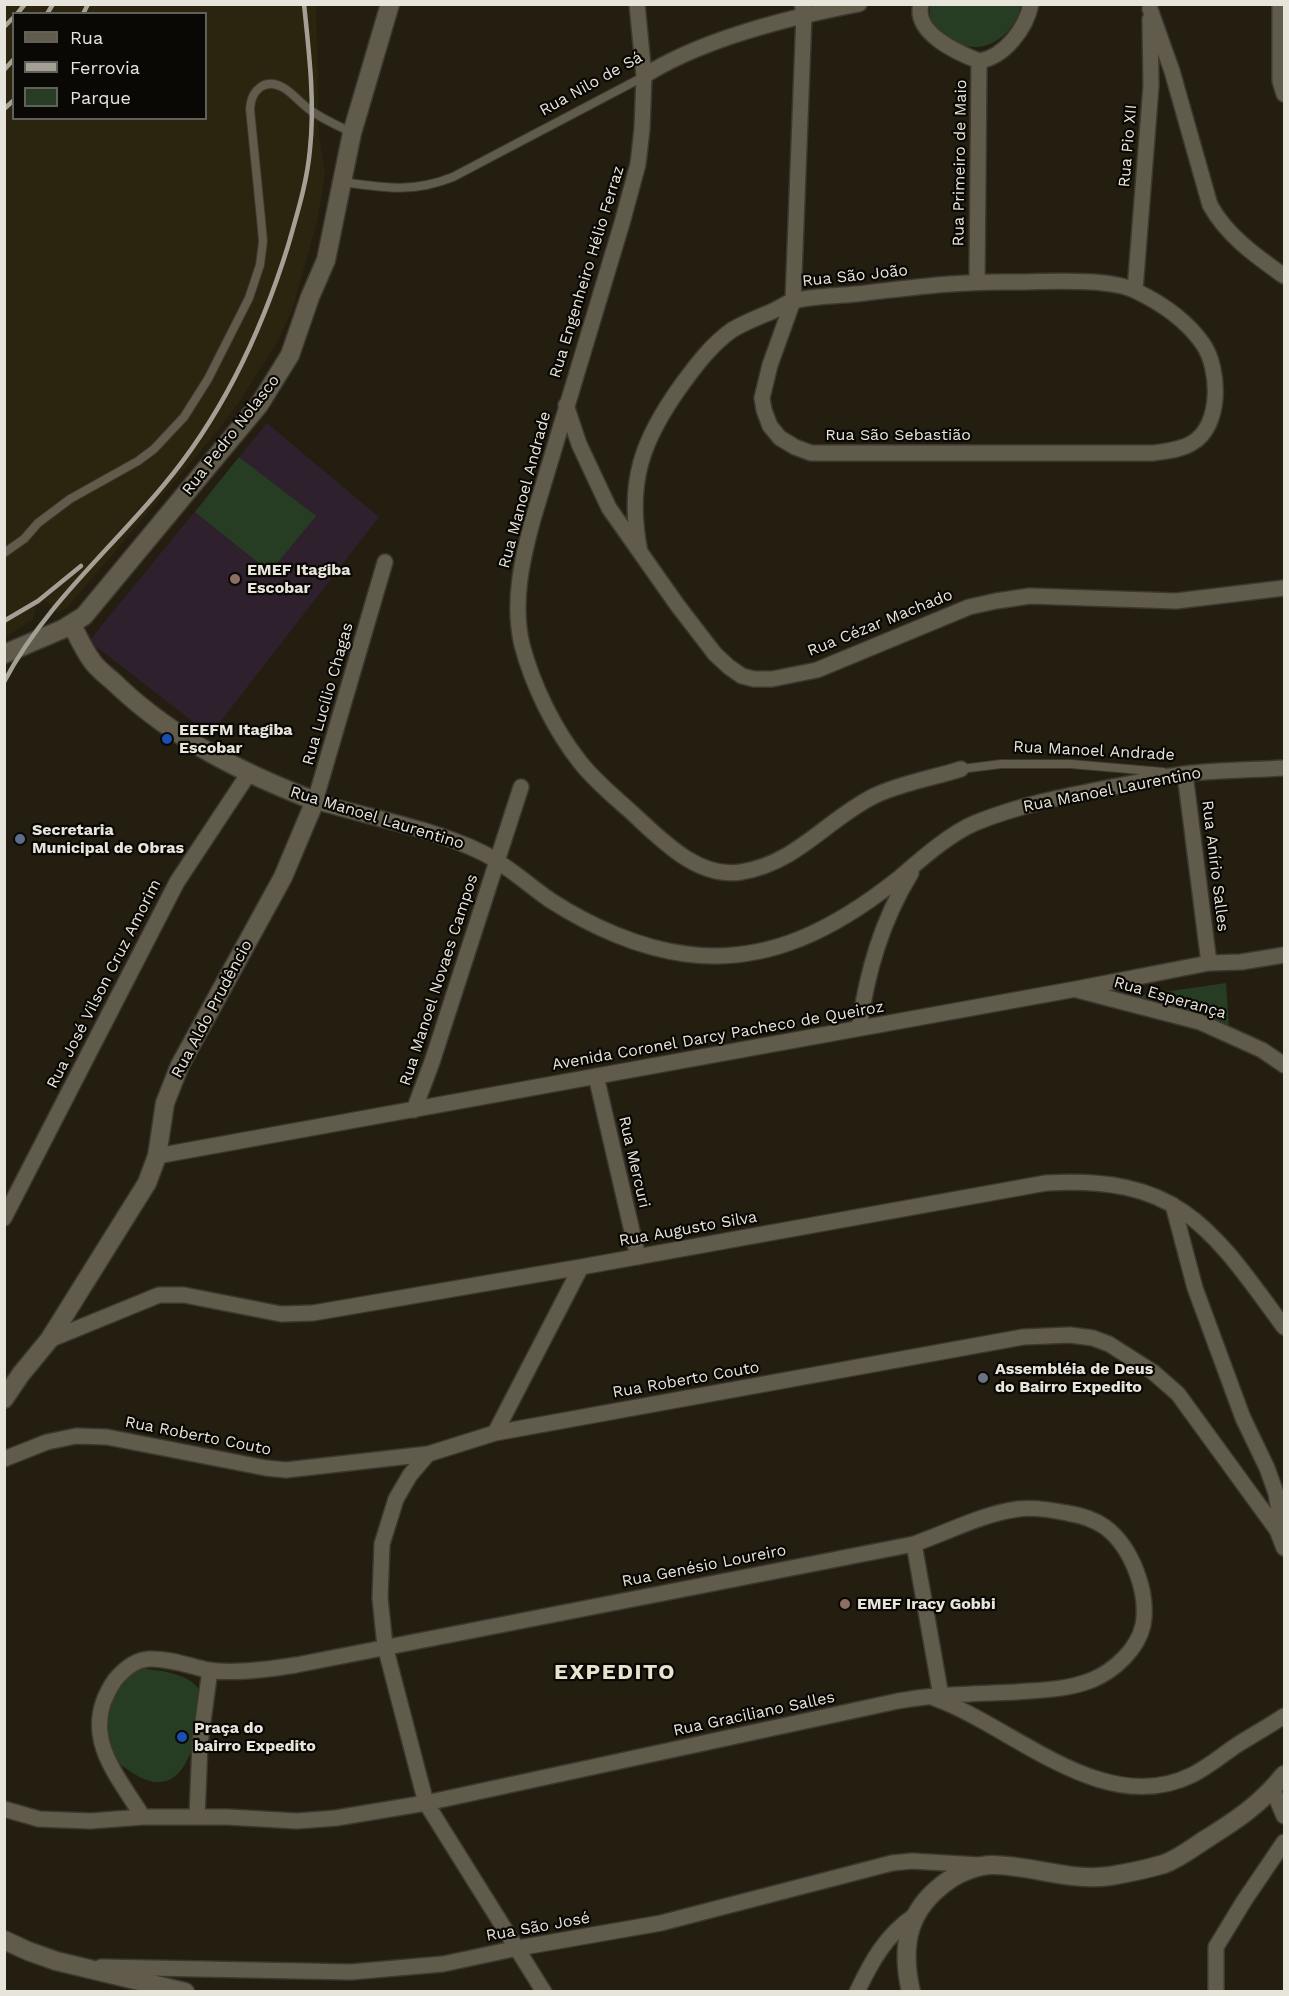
<!DOCTYPE html>
<meta charset="utf-8">
<style>
body{margin:0}
#map{position:relative;width:1289px;height:1996px;overflow:hidden;background:#231e10;font-family:"Work Sans",sans-serif}
canvas{display:block}
.frame{position:absolute;inset:0;border:6px solid #e7e4db;pointer-events:none}
.legend{position:absolute;left:12px;top:12px;width:195px;height:108px;box-sizing:border-box;background:#0a0804;border:2px solid #62605a;margin:0;padding:8px 10px;list-style:none;font-size:18px;color:#e7e4db}
.legend li{display:flex;align-items:center;gap:12px;height:30px}
.legend b{width:30px;border:2px solid #62605a}
</style>
<div id="map">
<canvas width="1289" height="1996"></canvas>
<div class="frame"></div>
<ul class="legend">
<li><b style="height:8px;background:#605b4a"></b>Rua</li>
<li><b style="height:8px;background:#a4a095"></b>Ferrovia</li>
<li><b style="height:16px;background:#263d23"></b>Parque</li>
</ul>
</div>
<script>
const g = document.querySelector('canvas').getContext('2d');
g.lineJoin = 'round';
function paint(path, color) { g.fillStyle = color; g.fill(path, 'evenodd'); }
function trace(path, color, width, dash) { g.strokeStyle = color; g.lineWidth = width; g.lineCap = dash ? 'butt' : 'round'; g.setLineDash(dash || []); g.stroke(path); }
function label(font, color, halo, rows, align = 'center') {
  g.font = font + ' "Work Sans",sans-serif'; g.lineWidth = 4.5; g.setLineDash([]); g.textBaseline = 'middle'; g.strokeStyle = halo; g.fillStyle = color; for (const [text, x, y, turn = 0] of rows) {
    g.save(); g.translate(x, y); g.rotate((+turn || 0) * Math.PI / 180); g.textAlign = isNaN(turn) ? turn : align; if (halo) g.strokeText(text, 0, 0); g.fillText(text, 0, 0); g.restore();
  }
}
const built = new Path2D(`
 M5 5H316L319 135 325 173 318 218 292 311 276 344 239 402 220 428 66 609 58 612 45 601 36 607 33 620 5 637ZM14 14H206V118H14Z`);
const education = new Path2D(`
 M267 423 379 517 210 735 89 641Z`);
const green = new Path2D(`
 M931 4 1021 5C1020 15 1015 22 1009 30 1001 39 989 47 976 47 956 48 923 28 931 4Z
 M239 457 316 516 270 572 195 512Z
 M1226 983 1229 1028 1130 997Z
 M143 1669C158 1669 190 1675 198 1688 204 1699 199 1713 198 1724 192 1757 178 1799 136 1775 127 1769 117 1764 112 1754 109 1747 103 1736 102 1728 102 1723 105 1716 107 1711 108 1704 110 1694 113 1689 120 1680 133 1672 143 1669Z`);
const service = new Path2D(`
 M343 182C385 188 413 193 453 177L643 77
 M4 553 24 539 38 523 70 499 138 461 154 449 184 417 208 379 249 298 260 265 263 241 261 219 250 109C251 90 265 77 284 88 295 95 303 106 313 112 325 120 338 126 351 132
 M961 769 1001 764H1071L1163 772`);
const minor = new Path2D(`
 M637 4 644 76 642 129 638 164 622 223 533 519C522 559 512 603 522 645 533 686 554 729 580 762 594 780 612 795 629 810 659 837 696 879 741 872 797 863 826 820 874 796 901 783 933 778 961 769
 M921 4C913 33 958 53 979 61
 M1280 4V81L1284 94
 M1150 9 1172 71 1210 205C1227 236 1256 256 1284 276
 M979 61C1005 57 1026 28 1031 4
 M644 76C702 39 791 17 859 4
 M977 282 979 61
 M1135 290 1151 86 1150 19
 M566 405 579 444 609 508 678 606 715 654 729 667 742 676 754 679H772L817 670 969 607 996 601 1030 596 1176 601 1284 588
 M640 552C626 483 642 439 683 383 697 364 712 344 732 330 745 322 759 317 773 311 780 308 786 303 793 301 812 296 837 296 856 294 908 288 958 281 1010 282 1042 282 1109 277 1136 291 1161 303 1187 321 1203 344 1220 369 1222 426 1192 443 1181 450 1166 451 1153 453H811L795 447 780 438 770 426 764 410 762 398 770 365 793 301 804 15 802 4
 M385 562 315 801C367 817 432 828 481 852 506 864 527 884 550 900 590 926 639 948 686 954 768 965 836 928 898 879 919 861 949 834 975 823 1019 805 1065 796 1112 787 1136 783 1160 777 1184 774 1217 770 1251 770 1284 768
 M1185 774 1209 963
 M1077 990 1200 1022 1262 1050 1284 1065
 M859 1028C867 973 881 922 911 873
 M596 1076 638 1257
 M414 1110 432 1062 521 787
 M157 1156 1076 989 1209 963 1241 962 1284 955
 M1173 1205 1195 1288 1243 1418 1267 1468 1276 1493 1283 1535
 M4 1218 177 882 249 773
 M49 1340 159 1295H184L281 1314 313 1313 581 1267 1046 1183C1180 1175 1212 1229 1284 1327
 M495 1433 581 1267
 M428 1454 410 1475 396 1499 382 1544 380 1598 385 1646 426 1803 544 1992
 M4 1459 47 1442 76 1436 107 1437 266 1468 286 1470 428 1454 495 1433 1023 1337 1070 1335 1093 1338 1109 1344 1153 1372 1178 1394 1277 1530 1284 1548
 M914 1544 941 1696
 M934 1698C1013 1726 1103 1819 1192 1775 1208 1767 1222 1755 1237 1745 1253 1735 1269 1726 1284 1716
 M1273 1790 1284 1816
 M4 1809 39 1819 90 1821 143 1817H227L297 1821 336 1818 426 1803 898 1701C936 1694 976 1694 1016 1692 1041 1690 1067 1690 1092 1680 1114 1671 1138 1649 1143 1625 1149 1593 1132 1547 1105 1527 1095 1520 1080 1515 1067 1513 1052 1510 1033 1507 1018 1509 982 1514 948 1532 914 1544L296 1665C271 1669 232 1674 208 1670 189 1666 169 1658 149 1659 135 1660 124 1669 115 1680 78 1733 115 1772 143 1817
 M197 1817 200 1743 210 1670
 M101 1967 351 1972 443 1964 518 1948 661 1923 892 1863 912 1861 979 1865
 M857 1992C871 1962 886 1935 914 1916
 M1216 1992V1947L1244 1901 1284 1842`);
const tertiary = new Path2D(`
 M4 654 63 629 84 616 259 405 290 355 310 297 326 260 352 133 390 4
 M4 1399 21 1374 49 1340 147 1183 157 1156 165 1103 180 1065 283 877 315 801C243 773 175 740 118 686 110 678 98 670 92 661 84 650 78 637 72 625
 M4 1940 28 1951 56 1961 185 1992
 M911 1992C900 1944 908 1908 949 1880 960 1872 979 1865 992 1865 1031 1865 1071 1882 1110 1876 1128 1873 1147 1869 1164 1864 1178 1859 1191 1849 1203 1841 1235 1821 1260 1805 1284 1775`);
const rail = new Path2D(`
 M17 14 25 4
 M47 14 53 4
 M83 14 88 4
 M4 27 14 17
 M4 70 14 59
 M4 109 14 100
 M4 621 38 601 81 566
 M4 682C44 606 109 551 163 486 222 416 261 333 288 246 297 214 307 183 310 149 315 101 309 52 304 4`);
const markers = [
 [235,579,6,"#8d6e63"],
 [167,739,6,"#1a4fb4"],
 [20,839,6,"#5c6f8a"],
 [983,1378,6,"#6b7280"],
 [845,1604,6,"#8d6e63"],
 [182,1737,6,"#1a4fb4"]
];
const streetNames = [
 ["Rua Nilo de Sá",591,84,-29],
 ["Rua Pio XII",1128,146,-85],
 ["Rua Primeiro de Maio",960,163,-89],
 ["Rua Engenheiro Hélio Ferraz",587,272,-73],
 ["Rua São João",855,276,-6],
 ["Rua Pedro Nolasco",231,435,-52],
 ["Rua São Sebastião",898,435],
 ["Rua Manoel Andrade",525,490,-75],
 ["Rua Cézar Machado",880,623,-22],
 ["Rua Lucílio Chagas",328,694,-74],
 ["Rua Manoel Andrade",1094,751,3],
 ["Rua Manoel Laurentino",1112,790,-11],
 ["Rua Manoel Laurentino",377,818,17],
 ["Rua Anírio Salles",1215,866,83],
 ["Rua Manoel Novaes Campos",439,980,-72],
 ["Rua José Vilson Cruz Amorim",104,984,-63],
 ["Rua Esperança",1170,998,16],
 ["Rua Aldo Prudêncio",212,1009,-62],
 ["Avenida Coronel Darcy Pacheco de Queiroz",718,1036,-10],
 ["Rua Mercuri",634,1162,77],
 ["Rua Augusto Silva",688,1229,-10],
 ["Rua Roberto Couto",686,1380,-10],
 ["Rua Roberto Couto",198,1436,11],
 ["Rua Genésio Loureiro",704,1566,-11],
 ["Rua Graciliano Salles",754,1714,-12],
 ["Rua São José",538,1927,-10]
];
const poiNames = [
 ["EMEF Itagiba",247,570],
 ["Escobar",247,588],
 ["EEEFM Itagiba",179,730],
 ["Escobar",179,748],
 ["Secretaria",32,830],
 ["Municipal de Obras",32,848],
 ["Assembléia de Deus",995,1369],
 ["do Bairro Expedito",995,1387],
 ["EMEF Iracy Gobbi",857,1604],
 ["Praça do",194,1728],
 ["bairro Expedito",194,1746]
];
const districtNames = [
 ["EXPEDITO",615,1673]
];
paint(built, '#2b250f');
paint(education, '#2e202d');
paint(green, '#263d23');
trace(service, '#3c3830', 10);
trace(minor, '#3c3830', 18);
trace(tertiary, '#3c3830', 21);
trace(service, '#605b4a', 8);
trace(minor, '#605b4a', 15);
trace(tertiary, '#605b4a', 18);
trace(rail, '#a4a095', 4.5);
for (const [x, y, r, color] of markers) { const dot = new Path2D(); dot.arc(x, y, r, 0, 2 * Math.PI); g.fillStyle = color; g.fill(dot); trace(dot, '#0a0804', 2); }
label('16px', '#e7e4db', '#0a0804', streetNames);
label('bold 16px', '#e7e4db', '#0a0804', poiNames, 'left');
g.letterSpacing = '1.5px';
label('bold 22px', '#e8e2cf', '#0a0804', districtNames);
g.letterSpacing = '0px';
</script>
